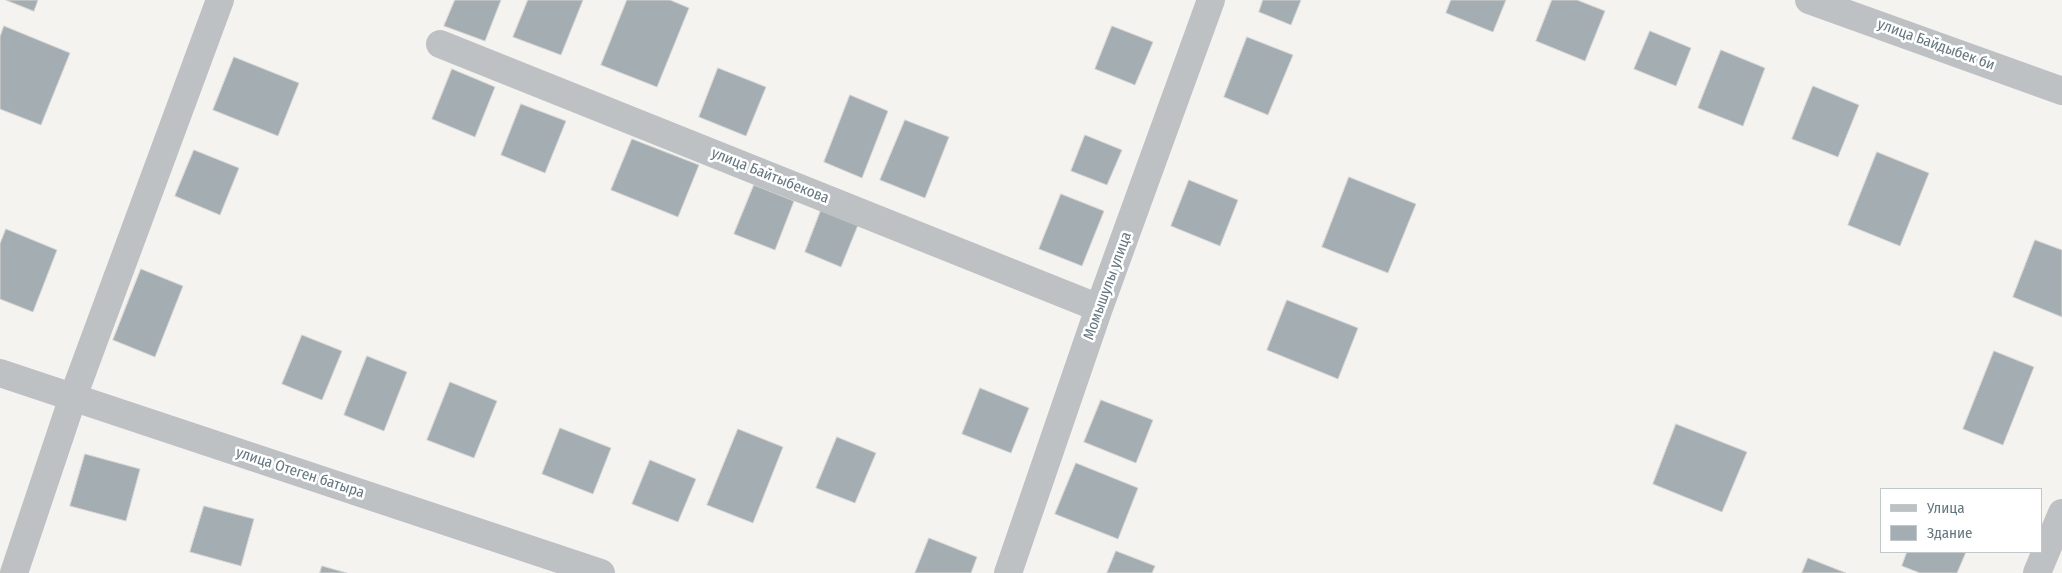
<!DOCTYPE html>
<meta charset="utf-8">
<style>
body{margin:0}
#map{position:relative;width:2062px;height:573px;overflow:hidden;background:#f4f3f0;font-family:"Fira Sans Condensed",sans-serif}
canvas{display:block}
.legend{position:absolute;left:1880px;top:488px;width:162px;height:65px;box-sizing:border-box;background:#fff;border:1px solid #c1c8cc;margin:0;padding:6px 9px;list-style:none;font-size:15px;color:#64767f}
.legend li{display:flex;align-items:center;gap:10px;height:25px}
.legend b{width:25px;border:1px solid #c1c8cc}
</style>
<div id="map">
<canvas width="2062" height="573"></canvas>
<ul class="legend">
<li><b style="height:6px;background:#bdc1c4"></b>Улица</li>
<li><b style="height:14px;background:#a4adb1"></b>Здание</li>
</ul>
</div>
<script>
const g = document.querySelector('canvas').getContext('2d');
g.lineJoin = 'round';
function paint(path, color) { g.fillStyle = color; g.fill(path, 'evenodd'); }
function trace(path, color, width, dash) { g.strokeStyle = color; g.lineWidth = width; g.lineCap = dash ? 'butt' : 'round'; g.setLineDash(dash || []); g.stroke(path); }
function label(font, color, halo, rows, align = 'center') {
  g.font = font + ' "Fira Sans Condensed",sans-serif'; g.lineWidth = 5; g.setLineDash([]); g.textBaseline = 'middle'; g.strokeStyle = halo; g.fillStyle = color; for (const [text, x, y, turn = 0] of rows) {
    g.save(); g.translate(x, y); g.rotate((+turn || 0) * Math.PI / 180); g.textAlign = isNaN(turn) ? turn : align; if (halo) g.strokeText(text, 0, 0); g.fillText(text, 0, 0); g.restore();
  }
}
const building = new Path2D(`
 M6 0H38L34 11Z
 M455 0H501L485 41 444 26Z
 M528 0H583L561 55 513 37Z
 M627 0H670L689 8 657 87 601 65Z
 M1263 0H1301L1291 25 1259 12Z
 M1451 0H1506L1493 32 1446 13Z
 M1552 0H1577L1605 11 1585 61 1536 41Z
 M4 26 70 53 41 125 0 109V37Z
 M1112 26 1153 42 1135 85 1095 69Z
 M1650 31 1691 48 1676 86 1634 69Z
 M1247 37 1293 55 1268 115 1224 97Z
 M1721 50 1765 68 1743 126 1698 108Z
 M234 57 299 83 278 136 213 110Z
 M718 68 766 87 746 136 699 117Z
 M452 69 495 87 475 137 432 119Z
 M1813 86 1859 105 1838 157 1792 139Z
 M850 95 888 111 862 178 824 162Z
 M521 104 566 121 545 173 501 155Z
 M905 120 949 137 925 198 880 180Z
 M1085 135 1122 150 1107 185 1071 171Z
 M632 139 699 165 678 217 611 190Z
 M194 150 239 168 220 215 175 196Z
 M1877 152 1929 173 1900 246 1848 225Z
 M1349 177 1416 204 1388 273 1322 247Z
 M1189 180 1238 200 1220 246 1171 226Z
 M754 185 794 201 775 250 734 234Z
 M1061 194 1104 211 1082 266 1039 249Z
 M821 210 858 225 841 267 805 252Z
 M6 229 57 250 33 312 0 299V244Z
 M2035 240 2062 250V317L2013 297Z
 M141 269 183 286 155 357 113 340Z
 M1287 300 1358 328 1338 379 1267 350Z
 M302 335 342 351 322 400 282 384Z
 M1994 351 2034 367 2003 445 1963 429Z
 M367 356 407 372 384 431 344 415Z
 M450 382 497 401 474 458 427 440Z
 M980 388 1029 408 1011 453 962 434Z
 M1101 400 1153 420 1136 463 1084 442Z
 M1676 424 1747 452 1722 512 1653 484Z
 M560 428 611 448 593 494 542 474Z
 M738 429 783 447 753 523 707 505Z
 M837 437 876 453 855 503 816 488Z
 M85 454 140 469 126 521 70 506Z
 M650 460 696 479 678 522 632 504Z
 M1076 463 1138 488 1118 539 1055 514Z
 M204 506 254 519 241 566 190 552Z
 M929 538 977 557 971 573H915Z
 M1116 551 1155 566 1152 573H1107Z
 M1907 552H1966L1957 573H1920L1902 566Z
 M1808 558 1846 573H1802Z
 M322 566 347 573H320Z`);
const street = new Path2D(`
 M1809 0 2062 91
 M440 44 1099 308
 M0 373 601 573
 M14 573 73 397 220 0
 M1008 573 1099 308 1211 0
 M2037 573 2062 513`);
const streetNames = [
 ["улица Байдыбек би",1936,45,20],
 ["улица Байтыбекова",770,176,22],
 ["Момышулы улица",1108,286,-70],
 ["улица Отеген батыра",300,473,18]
];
paint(building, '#a4adb1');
trace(building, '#d5d5d3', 1);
trace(street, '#bdc1c4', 28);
label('15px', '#64767f', '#fff', streetNames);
</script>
